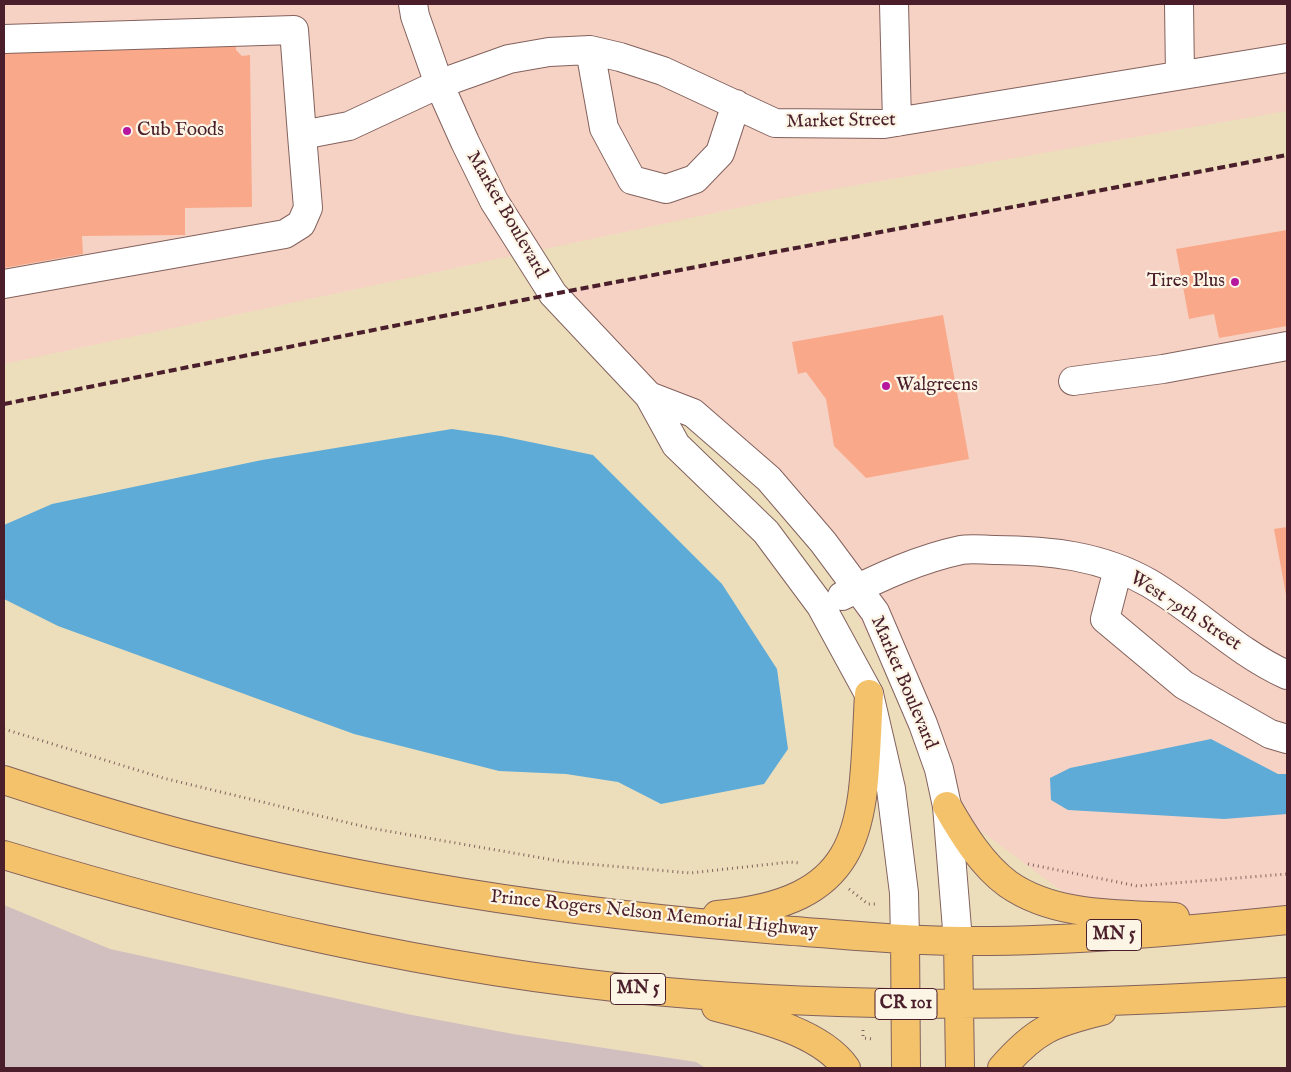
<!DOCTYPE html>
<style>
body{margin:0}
#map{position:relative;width:1291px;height:1072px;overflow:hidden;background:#ecdebb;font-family:"IM FELL English",serif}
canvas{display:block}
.frame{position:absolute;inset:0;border:5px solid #4a1f2b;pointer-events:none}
</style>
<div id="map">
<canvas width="1291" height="1072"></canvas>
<div class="frame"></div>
</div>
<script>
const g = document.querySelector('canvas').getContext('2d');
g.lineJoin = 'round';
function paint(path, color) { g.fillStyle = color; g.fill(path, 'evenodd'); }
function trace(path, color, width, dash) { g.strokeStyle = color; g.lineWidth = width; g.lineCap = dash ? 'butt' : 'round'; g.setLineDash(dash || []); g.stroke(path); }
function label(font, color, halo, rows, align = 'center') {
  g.font = font + ' "IM FELL English",serif'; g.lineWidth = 4.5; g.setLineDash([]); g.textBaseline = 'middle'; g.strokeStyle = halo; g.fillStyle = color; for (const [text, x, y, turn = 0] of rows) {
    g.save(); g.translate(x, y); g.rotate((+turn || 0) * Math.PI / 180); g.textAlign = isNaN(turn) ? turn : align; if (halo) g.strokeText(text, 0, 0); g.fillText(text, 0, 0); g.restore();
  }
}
const built = new Path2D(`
 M4 4H1287V111L794 196 4 364Z
 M1287 157V917H1189L1089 911 947 806 935 759 810 527 736 450 649 396 553 294Z`);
const industrial = new Path2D(`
 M4 905 110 949 407 1014 513 1034 696 1062 706 1068H4Z`);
const water = new Path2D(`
 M452 429 501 436 593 455 722 584 777 669 788 749 764 784 661 804 618 782 566 774 499 771 354 734 58 626 4 599V525L52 504 262 460Z
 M1211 739 1278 774H1287V814L1224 819 1068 810 1051 800 1050 778 1070 768Z`);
const building = new Path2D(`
 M220 41V47H236V50L242 56 250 55 252 207 185 208V235L82 236 83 254 4 268V50L118 43 119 50 148 49V43Z
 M1287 230V326L1219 338 1214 314 1189 319 1176 249Z
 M943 315 969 459 866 478 834 446 826 399 806 372 798 374 792 342Z
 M1287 527V595H1286L1274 529Z`);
const path = new Path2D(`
 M4 729 163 778 370 828 565 862 690 873 790 862 800 863
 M1028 864 1137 886 1287 874
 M849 889 868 904H878
 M863 1030V1038L873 1039`);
const minor = new Path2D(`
 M413 4 415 16 439 84 465 142 494 201 553 294 649 396 676 445 766 532 821 606 869 694 891 789 904 893 905 939
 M894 4 897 122
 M1179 4 1180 75
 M4 39 294 30 302 135 349 126 439 84 509 59 549 52 590 50 620 57 663 71 775 123 884 124 1287 58
 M590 50 604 128 632 180 666 189 695 179 720 153 736 104
 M4 284 285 234 301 224 308 208 302 135
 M1073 381 1163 369 1287 346
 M649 396 693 413 769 479 823 542 875 612 923 724 939 769 947 806 958 941
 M1118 569 1105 619 1184 685 1270 734 1287 739
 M842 596C880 577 919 559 961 550 972 548 985 550 995 550 1049 550 1102 556 1149 583 1197 611 1236 652 1287 675`);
const major = new Path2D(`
 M4 780C62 799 120 817 179 833 375 885 577 914 779 930 839 934 900 941 961 941 1069 942 1180 931 1287 920
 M947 806C963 834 982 865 1008 884 1055 917 1120 914 1175 917
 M4 855C216 919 433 971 655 991 864 1010 1077 1006 1287 992
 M717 915C872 901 862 820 869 694
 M905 939 906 1068
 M958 941 960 1068
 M716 1007C756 1017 821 1032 846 1068
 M1002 1068C1036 1029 1053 1023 1102 1011`);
const rail = new Path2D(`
 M4 404 553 294 1287 155`);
const markers = [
 [127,131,5,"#b5179e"],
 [1235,282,5,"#b5179e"],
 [886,386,5,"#b5179e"]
];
const shields = [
 [1114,935,55],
 [638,989,55],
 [906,1004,62]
];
const shieldNames = [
 ["MN 5",1114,935],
 ["MN 5",638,989],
 ["CR 101",906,1004]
];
const streetNames = [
 ["Market Street",841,122,-1],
 ["Market Boulevard",506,215,60],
 ["West 79th Street",1185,612,33],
 ["Market Boulevard",903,683,67],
 ["Prince Rogers Nelson Memorial Highway",654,915,6]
];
const poiNames = [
 ["Cub Foods",137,131],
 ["Tires Plus",1225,282,"right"],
 ["Walgreens",896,386]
];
paint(built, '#f6d2c5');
paint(industrial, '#d1bfbf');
paint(water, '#5eabd7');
paint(building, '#f9a989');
trace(minor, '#83625d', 30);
trace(major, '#83625d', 30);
trace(path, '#83625d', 3, [1, 4]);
trace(minor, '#fff', 28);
trace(major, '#f3c26a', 28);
trace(rail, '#4a1f2b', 4, [8, 4]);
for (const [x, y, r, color] of markers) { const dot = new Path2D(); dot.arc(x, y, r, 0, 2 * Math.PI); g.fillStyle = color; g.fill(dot); trace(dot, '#fcf5e5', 2); }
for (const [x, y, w] of shields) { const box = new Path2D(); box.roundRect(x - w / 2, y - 15.5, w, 31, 4); g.fillStyle = '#fcf5e5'; g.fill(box); trace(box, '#4a1f2b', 1); }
label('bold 18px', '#4a1f2b', null, shieldNames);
label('19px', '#4a1f2b', '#fcf5e5', streetNames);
label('19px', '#4a1f2b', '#fcf5e5', poiNames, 'left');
</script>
